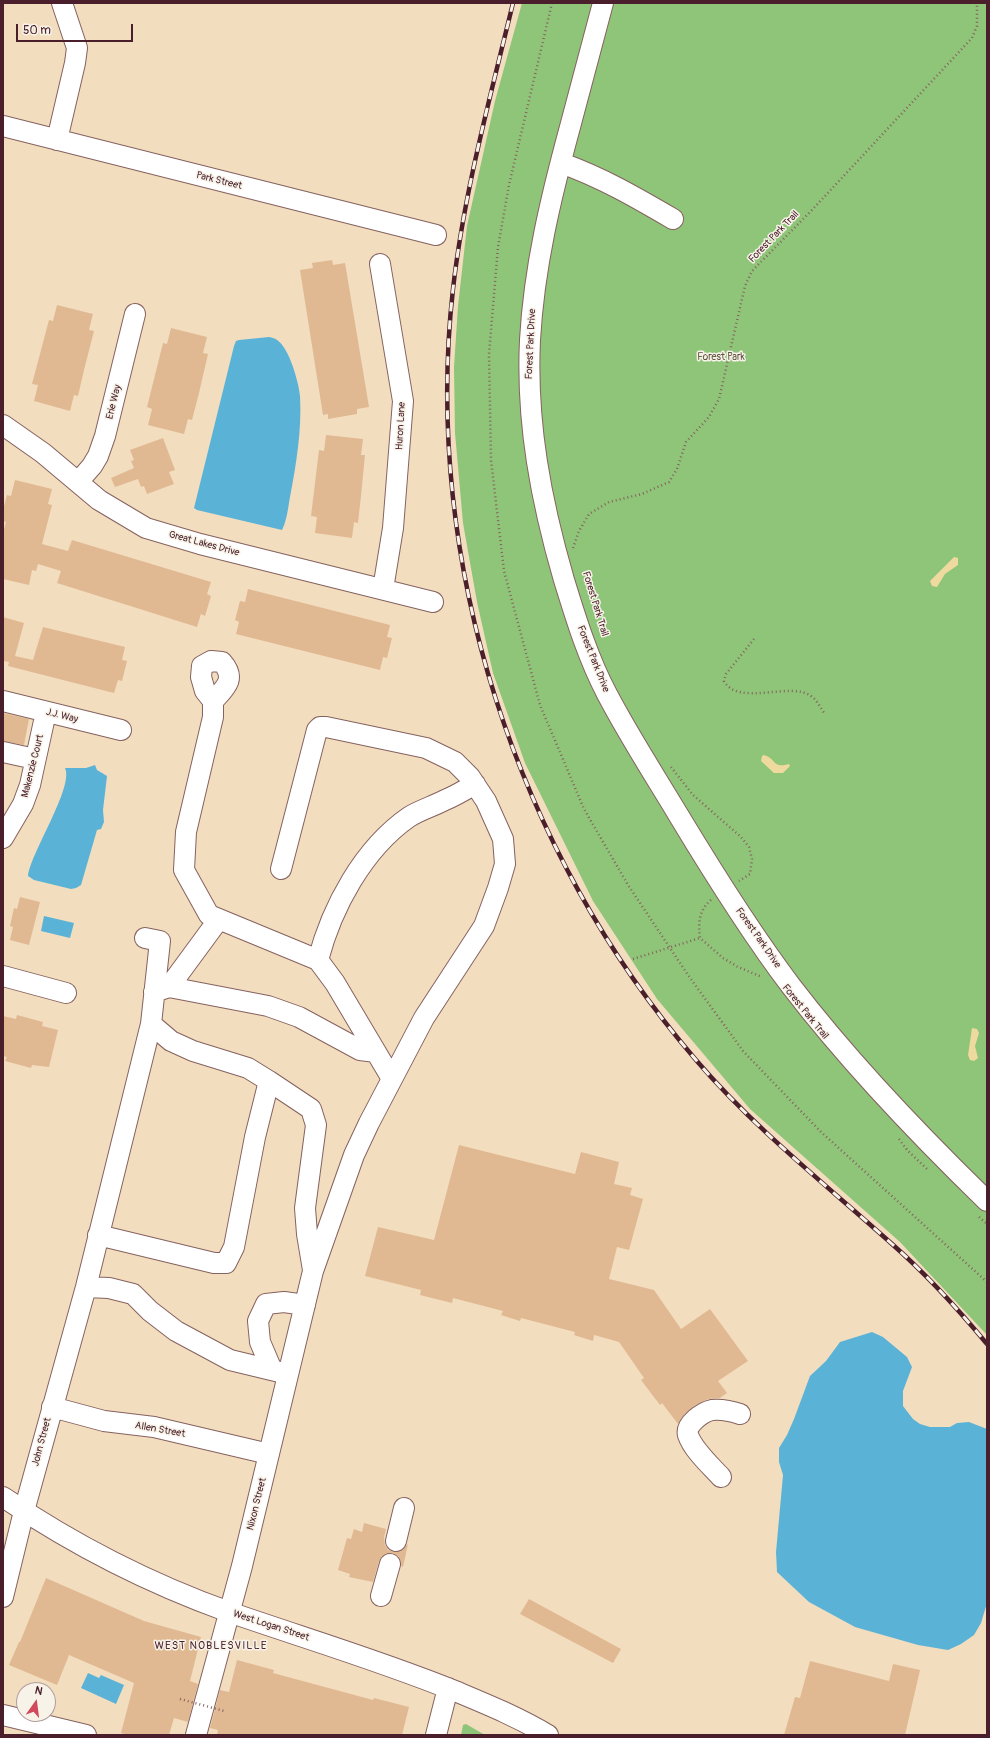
<!DOCTYPE html>
<style>
body{margin:0}
#map{position:relative;width:990px;height:1738px;overflow:hidden;background:#f3ddbf;font-family:Pangolin,sans-serif}
canvas{display:block}
.frame{position:absolute;inset:0;border:4px solid #4a1f2b;pointer-events:none}
.north{position:absolute;left:16px;top:1682px;width:40px;height:40px;box-sizing:border-box;background:#f7f3e8;border:1px solid #b29e9c;border-radius:50%;rotate:14deg;font-size:11px;font-weight:700;line-height:16px;text-align:center;color:#4a1f2b}
.north::after{content:'';display:block;margin:auto;width:14px;height:18px;background:#d1495b;clip-path:polygon(50% 0,100% 100%,50% 72%,0 100%)}
.scale{position:absolute;left:16px;top:24px;width:117px;height:18px;box-sizing:border-box;border:2px solid #4a1f2b;border-top:0;padding-left:5px;font-size:12px;line-height:14px;white-space:nowrap;color:#4a1f2b;-webkit-text-stroke:3px #f7f3e8;paint-order:stroke}
</style>
<div id="map">
<canvas width="990" height="1738"></canvas>
<div class="frame"></div>
<div class="north">N</div>
<div class="scale">50 m</div>
</div>
<script>
const g = document.querySelector('canvas').getContext('2d');
g.lineJoin = 'round';
function paint(path, color) { g.fillStyle = color; g.fill(path, 'evenodd'); }
function trace(path, color, width, dash) { g.strokeStyle = color; g.lineWidth = width; g.lineCap = dash ? 'butt' : 'round'; g.setLineDash(dash || []); g.stroke(path); }
function label(font, color, halo, rows, align = 'center') {
  g.font = font + ' Pangolin,sans-serif'; g.lineWidth = 3; g.setLineDash([]); g.textBaseline = 'middle'; g.strokeStyle = halo; g.fillStyle = color; for (const [text, x, y, turn = 0] of rows) {
    g.save(); g.translate(x, y); g.rotate((+turn || 0) * Math.PI / 180); g.textAlign = isNaN(turn) ? turn : align; if (halo) g.strokeText(text, 0, 0); g.fillText(text, 0, 0); g.restore();
  }
}
const green = new Path2D(`
 M522 3H987V1335L900 1242 750 1109 657 999 593 901 525 763 493 673 477 602 463 523 455 433 454 367 458 306 467 226 495 101Z
 M466 1724 485 1735H461L463 1725Z`);
const sand = new Path2D(`
 M954 557 958 558V565L945 574 937 587 932 586 930 581Z
 M764 755C776 758 772 769 789 764L790 766 783 773H774L761 761 762 756Z
 M972 1028 977 1029 979 1033 975 1046 978 1058 974 1061 970 1060 968 1055Z`);
const water = new Path2D(`
 M269 337C272 338 275 338 277 340 289 347 299 383 300 396 302 430 296 465 290 497 288 508 287 520 282 530L197 510 194 508 234 346 236 341 239 340Z
 M95 765 97 770 107 776 103 810 104 822 101 829 97 830 81 885 76 888 71 889 34 880 28 876C31 852 74 787 65 768H86Z
 M44 916 74 923 70 938 41 931Z
 M872 1332 883 1337 907 1357 912 1367 903 1391V1406L913 1419 920 1424 930 1427H950L957 1423 969 1422 987 1429V1603L981 1623 974 1635 961 1644 948 1650 918 1645 855 1627 809 1602 777 1572 776 1552 783 1475 779 1462V1448L787 1435 794 1419 810 1376 826 1361 840 1342Z
 M88 1673 99 1678 101 1675 124 1685 116 1704 81 1688Z`);
const building = new Path2D(`
 M332 260 333 265 345 263 369 407 357 409V414L328 419V414L323 415 300 270 313 268 312 263Z
 M57 305 93 314 89 330 94 331 84 370 78 396 74 395 70 411 34 401 38 385 32 384 49 320 53 321Z
 M171 328 207 337 203 353 208 354 199 393 192 420 188 419 184 434 148 425 152 409 147 407 163 343 167 344Z
 M326 435 363 439 361 455H365L361 496 358 523 354 522 352 538 315 533 317 517 311 516 319 450 324 451Z
 M163 438 175 470 169 472 174 484 147 494 144 486 141 487 138 479 115 487 111 478 134 468 131 461 134 460 130 450Z
 M15 480 52 489 48 504 52 505 42 544 68 551 72 540 211 582 207 594 211 596 205 616 201 614 197 627 57 583 61 571 38 564 36 571 32 570 29 585 3 579V533L6 522 3 521V510L7 495 11 496Z
 M248 589 390 625 387 637 392 638 387 658 383 657 380 670 236 634 239 622 235 620 240 601 245 602Z
 M3 617 24 623 15 656 33 660 43 627 125 647 122 660 127 661 122 681 118 680 114 693 8 666 9 662 3 661Z
 M3 713 29 719 24 745 3 741Z
 M20 897 40 902 29 945 10 940 13 927 10 926 14 908 17 909Z
 M17 1015 43 1022 42 1026 58 1030 49 1067 32 1065 31 1068 5 1061 7 1057 3 1056V1016L16 1019Z
 M459 1145 575 1174 581 1152 619 1162 614 1184 632 1188 630 1195 643 1199 629 1250 617 1247 609 1279 654 1290 681 1329 710 1309 748 1361 718 1381 727 1393 720 1398 708 1399 694 1406 684 1415 678 1424 662 1403 660 1405 641 1380 644 1378 619 1342 594 1335 593 1341 574 1335 575 1332 521 1318 520 1321 501 1315 503 1311 453 1298 452 1303 420 1295 421 1290 365 1276 378 1227 434 1240Z
 M364 1523 386 1529 384 1538 385 1545 388 1550 393 1552H400L408 1544 403 1567 401 1566V1561L398 1556 393 1553H387L382 1556 379 1561 373 1582 349 1577 350 1574 338 1570 347 1538 351 1539 354 1529 362 1532Z
 M46 1578 144 1621 201 1637 190 1681 198 1684 188 1722 174 1718 169 1735H128L121 1733 134 1683 69 1655 57 1685 9 1665 19 1642H20Z
 M529 1599 621 1649 613 1663 520 1614Z
 M237 1660 274 1670 273 1673 373 1700 374 1698 409 1707 402 1735H217L218 1730 210 1728 220 1690 229 1692Z
 M810 1661 889 1681 893 1664 920 1670 905 1735H784L795 1697 800 1698Z`);
const path = new Path2D(`
 M552 3 509 185 498 247 489 354 491 460 504 571 540 705 584 809 628 885 688 975 743 1051 821 1132 987 1282
 M573 548 579 531 589 514 609 502 642 494 669 482 677 469 686 442 709 417 719 399 745 286 752 271 812 210 972 38 977 26V3
 M754 639 726 674 724 681C738 707 791 681 811 696 817 700 820 707 824 713
 M671 767 693 795 741 837 749 847 752 859 750 874 739 881
 M711 900C699 910 698 923 700 938L723 958 738 967 762 977
 M633 959 700 938
 M899 1139 908 1151 927 1169
 M979 1217 987 1224`);
const minor = new Path2D(`
 M603 3C592 44 581 86 570 127 551 197 534 267 530 340 526 422 541 501 564 580 576 619 588 658 607 694 629 736 655 776 679 816 714 874 750 932 791 986 850 1063 917 1133 987 1201
 M3 126 436 235
 M57 140 75 63 77 48 62 3
 M561 163C601 177 637 198 673 219
 M380 264 403 401 393 528 383 589
 M3 425 43 453 99 500 146 528 200 544 433 602
 M78 482 92 466 98 456 105 436 135 314
 M3 701 121 730
 M213 701C225 688 237 679 222 662L211 661 202 666 201 677 205 691 213 701V717L186 832 184 870 209 915 318 960
 M3 752 35 759
 M3 838 23 804 30 785 46 712
 M3 976 66 993
 M169 987 219 919
 M154 992 169 987 268 1006 299 1017 360 1050 376 1052
 M392 1079 335 983 318 960C332 907 363 849 409 817 420 810 434 806 445 800 455 796 465 790 475 784
 M269 1081 311 1109 316 1125 305 1208 307 1234 313 1270
 M98 1235 214 1263H226L234 1247 255 1137 269 1081 248 1068 193 1051 171 1041 151 1024
 M86 1287 109 1288 133 1294 150 1311 176 1331 230 1360 288 1374
 M272 1370 260 1342 258 1321 266 1304 284 1302 305 1305
 M52 1407 104 1421 154 1427 269 1454
 M721 1477C711 1466 693 1450 688 1435 685 1424 703 1412 712 1410 722 1409 731 1411 740 1414
 M3 1497C74 1545 148 1583 229 1612 304 1638 381 1661 455 1691 486 1704 518 1717 548 1735
 M396 1541 404 1508
 M381 1596 390 1564
 M3 1597 24 1511 86 1287 151 1024 160 941 145 938
 M3 1715 86 1735
 M196 1735 242 1566 313 1271 354 1155 369 1123 424 1018 484 926 498 888 505 864 503 839 486 801 470 777 455 762 426 748 326 727H320L317 730 281 869
 M436 1735 448 1688`);
const rail = new Path2D(`
 M513 3C490 98 464 192 453 289 422 562 517 852 696 1060 754 1128 825 1184 892 1244 926 1274 958 1309 987 1344`);
const pathBridge = new Path2D(`
 M180 1699 224 1711`);
const streetNames = [
 ["Park Street",219,181,14],
 ["Forest Park Trail",774,237,-46],
 ["Forest Park Drive",531,344,-87],
 ["Erie Way",114,402,-76],
 ["Huron Lane",401,426,-87],
 ["Great Lakes Drive",204,544,15],
 ["Forest Park Trail",595,604,73],
 ["Forest Park Drive",593,659,68],
 ["J.J. Way",62,716,14],
 ["Makenzie Court",33,766,-76],
 ["Forest Park Drive",758,938,55],
 ["Forest Park Trail",805,1012,51],
 ["Allen Street",160,1430,10],
 ["John Street",42,1442,-75],
 ["Nixon Street",257,1504,-76],
 ["West Logan Street",271,1626,18]
];
const parkNames = [
 ["Forest Park",721,357]
];
const neighbourhoodNames = [
 ["WEST NOBLESVILLE",211,1646]
];
paint(green, '#8ec578');
paint(sand, '#eeda9e');
paint(water, '#5ab3d7');
paint(building, '#e0b992');
trace(minor, '#85625f', 22);
trace(path, '#85625f', 2.5, [1, 3]);
trace(minor, '#fff', 20);
trace(rail, '#4a1f2b', 4.5);
trace(rail, '#f7f3e8', 3, [9]);
trace(pathBridge, '#85625f', 2.5, [1, 3]);
label('10px', '#4a1f2b', '#f7f3e8', streetNames);
label('10px', '#5e5142', '#f7f3e8', parkNames);
g.letterSpacing = '1px';
label('11px', '#4a1f2b', '#f7f3e8', neighbourhoodNames);
g.letterSpacing = '0px';
</script>
